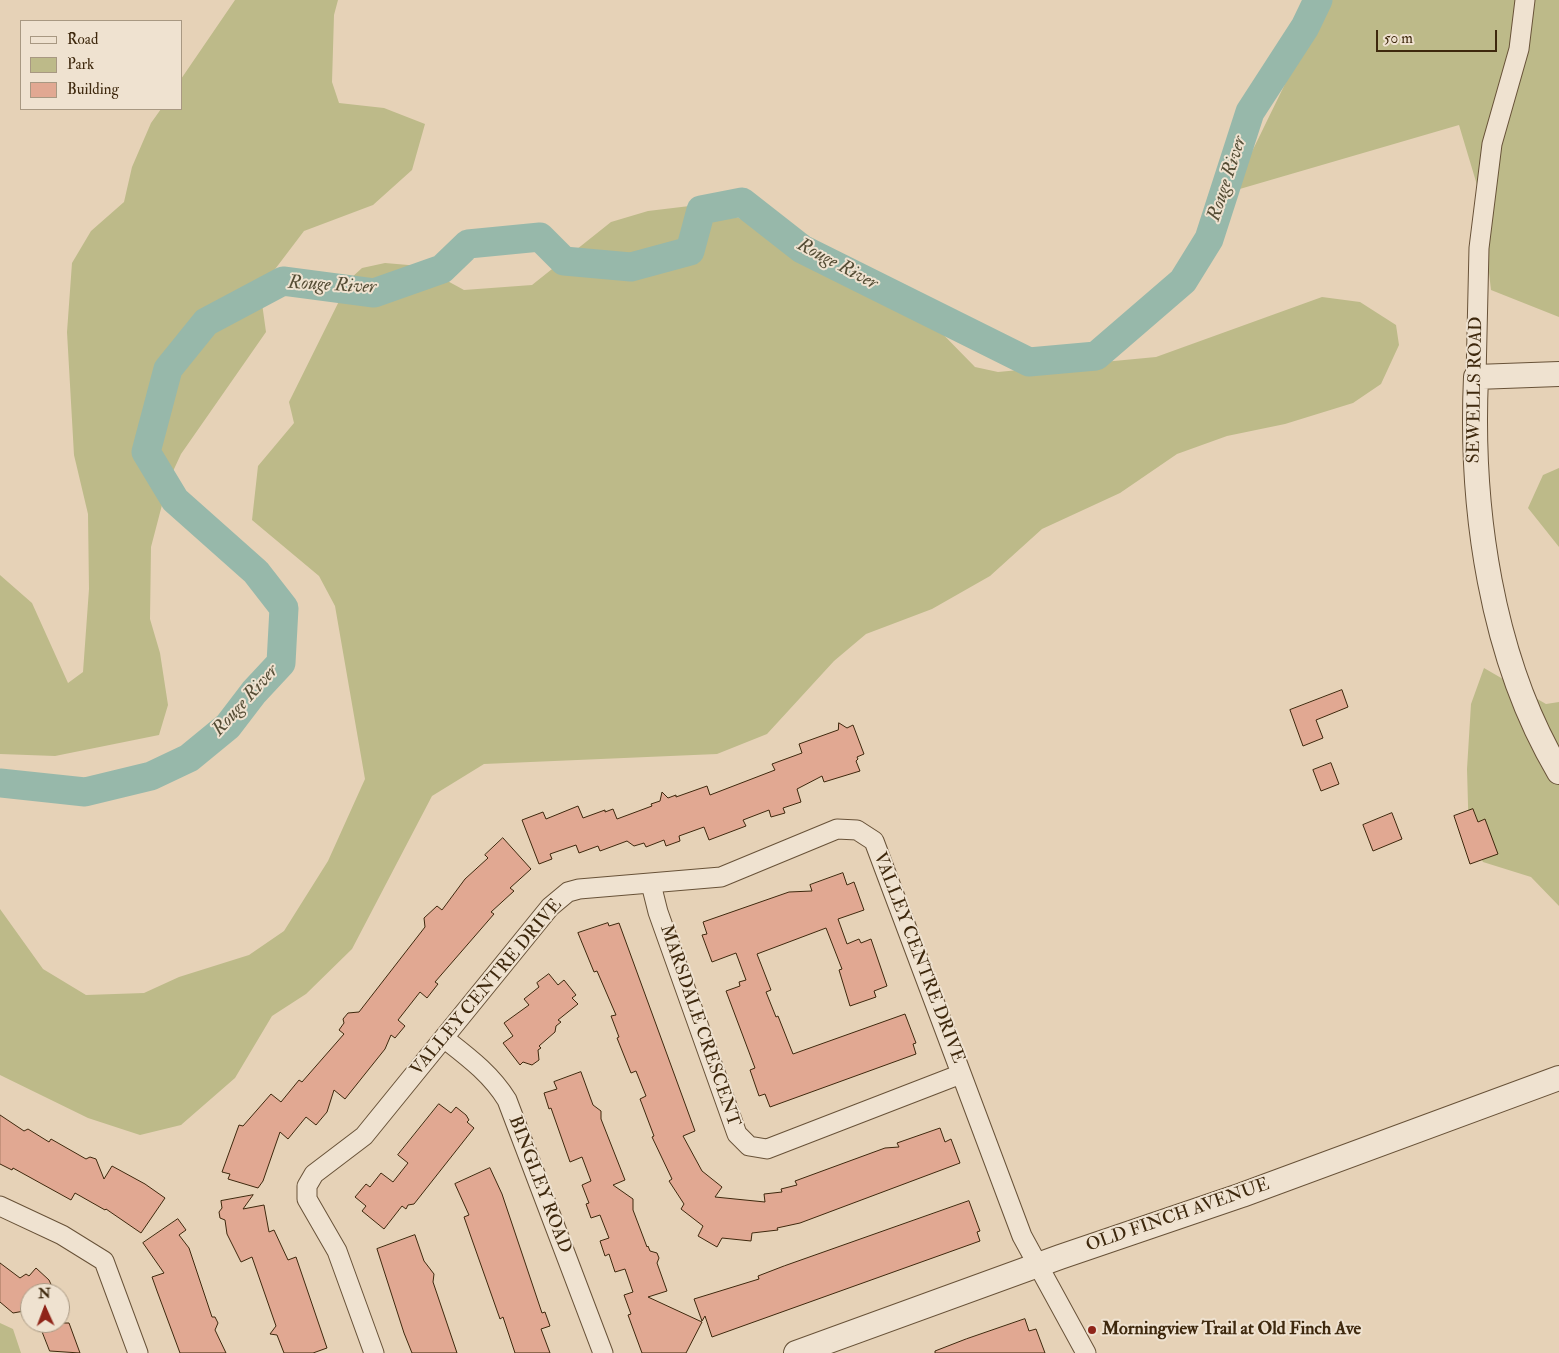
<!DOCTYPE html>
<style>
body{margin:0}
#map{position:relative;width:1559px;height:1353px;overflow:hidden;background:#e6d2b7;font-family:"IM FELL Double Pica",serif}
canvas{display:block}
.legend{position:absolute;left:20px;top:20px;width:162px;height:90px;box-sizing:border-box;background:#efe2d0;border:1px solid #a89882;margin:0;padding:6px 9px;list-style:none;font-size:15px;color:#3e280d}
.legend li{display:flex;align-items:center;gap:10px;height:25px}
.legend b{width:25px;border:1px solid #a89882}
.north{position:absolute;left:20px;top:1283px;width:50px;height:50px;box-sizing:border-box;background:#efe2d0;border:1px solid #a89882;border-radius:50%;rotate:358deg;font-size:14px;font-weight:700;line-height:20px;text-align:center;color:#3e280d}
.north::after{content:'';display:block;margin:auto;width:18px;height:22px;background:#8f2418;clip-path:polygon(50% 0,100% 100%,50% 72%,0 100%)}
.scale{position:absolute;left:1376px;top:30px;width:121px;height:22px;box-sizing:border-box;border:2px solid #3e280d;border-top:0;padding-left:6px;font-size:15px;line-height:18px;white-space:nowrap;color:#3e280d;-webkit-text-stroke:4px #efe2d0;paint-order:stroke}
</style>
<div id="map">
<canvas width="1559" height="1353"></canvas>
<ul class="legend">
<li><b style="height:6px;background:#efe2d0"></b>Road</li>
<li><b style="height:14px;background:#bdba89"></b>Park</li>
<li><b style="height:14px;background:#e1a892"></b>Building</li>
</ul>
<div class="north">N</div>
<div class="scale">50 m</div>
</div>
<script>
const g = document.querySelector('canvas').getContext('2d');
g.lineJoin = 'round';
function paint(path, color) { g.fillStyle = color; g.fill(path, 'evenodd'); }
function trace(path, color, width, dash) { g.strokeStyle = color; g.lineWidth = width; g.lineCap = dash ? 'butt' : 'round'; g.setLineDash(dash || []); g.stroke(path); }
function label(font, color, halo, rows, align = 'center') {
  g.font = font + ' "IM FELL Double Pica",serif'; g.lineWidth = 4; g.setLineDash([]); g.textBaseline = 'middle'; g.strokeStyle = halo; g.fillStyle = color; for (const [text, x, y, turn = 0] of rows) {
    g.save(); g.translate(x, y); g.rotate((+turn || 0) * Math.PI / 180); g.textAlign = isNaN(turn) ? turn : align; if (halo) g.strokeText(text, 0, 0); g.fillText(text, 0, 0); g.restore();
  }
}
const green = new Path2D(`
 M235 0H338L334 15 332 82 339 103 384 108 425 124 412 170 373 205 304 231 260 289 266 332 181 454 168 482 151 547 150 619 160 653 168 705 159 735 55 756 0 754V575L32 603 68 683 83 672 89 589 88 514 74 455 67 332 72 263 91 231 124 202 132 167 151 123 161 109H181V79Z
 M1326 0H1559V317L1491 290 1480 195 1459 125 1226 193 1243 170Z
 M698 205 748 221 844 280 929 320 975 367 998 372 1156 357 1322 297 1360 302 1396 325 1399 345 1381 384 1353 403 1285 424 1227 436 1177 454 1120 493 1042 529 990 576 932 609 866 634 834 661 767 734 717 754 484 764 432 796 352 949 306 994 272 1016 235 1078 181 1125 140 1135 88 1118 0 1075V909L43 969 86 995 144 993 179 977 249 955 284 931 328 861 365 779 335 606 319 576 252 520 258 466 294 423 289 402 350 279 362 268 385 263 420 266 464 290 532 285 611 222 648 211Z
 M1559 468V547L1528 508 1543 475Z
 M1484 668 1546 704 1559 702V906L1531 877 1483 862 1469 839 1467 769 1471 704Z
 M0 1323 13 1329 21 1353H0Z`);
const river = new Path2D(`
 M0 783 85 792 151 776 189 758 228 726 254 692 281 663 284 608 256 572 175 500 146 452 168 369 206 322 283 281 374 293 442 269 468 244 540 237 564 261 631 267 690 251 701 210 742 202 802 249 1029 362 1096 356 1183 281 1209 239 1250 112 1305 27 1318 0`);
const building = new Path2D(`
 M1342 690 1348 707 1316 720 1323 738 1303 746 1290 710Z
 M839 723 847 728 853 725 864 754 857 757 858 759 856 761 860 771 824 782 822 776 797 789 801 802 783 808 785 813 771 817 769 810 743 820 746 826 709 840 704 827 679 836 680 841 666 846 664 840 646 847 644 843 634 846 627 841 600 851 598 846 579 853 576 845 550 854 552 859 539 864 522 820 543 812 546 819 578 806 583 818 605 810V812L613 809 617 819 652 806 651 804 660 801 662 792 668 798 676 795V797L707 786 710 795 775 770 772 764 802 753 799 744 838 730Z
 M1331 763 1339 784 1321 791 1313 770Z
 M1473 809 1478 822 1485 819 1498 854 1470 864 1454 816Z
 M1392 813 1402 839 1373 851 1363 825Z
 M503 838 531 869 510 888 514 891 491 912 494 914 435 982 438 984 427 998 420 992 398 1020 405 1026 395 1038 391 1035 385 1049 345 1099 334 1090 327 1112 316 1125 306 1117 288 1139 280 1132 263 1181 258 1188 228 1179 230 1174 222 1172 239 1125 243 1126 271 1094 281 1102 299 1080 302 1082 344 1034 339 1030 344 1023 343 1019 348 1013 359 1012 425 927 424 918 437 906 442 910 465 879 488 858 485 855Z
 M843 873 847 885 854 882 864 910 838 919 847 944 859 939 861 943 871 939 887 986 874 991 876 997 850 1006 839 970 842 969 826 928 757 954 771 990 766 992 776 1017 778 1016 793 1054 905 1014 916 1043 913 1044 916 1054 770 1107 765 1094 759 1096 750 1070 755 1068 726 991 740 986 739 982 746 980 736 953 712 962 702 935 707 934 703 922 789 892 812 891 810 885Z
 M608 923 609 926 619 923 695 1131 683 1136 702 1171 722 1187 715 1197 765 1202 764 1194 782 1192 781 1189 797 1185 795 1181 885 1148 899 1147 897 1143 940 1128 945 1142 951 1139 960 1163 800 1223 777 1228 778 1230 752 1233 751 1241 722 1238 717 1247 698 1236 703 1226 681 1209 684 1204 669 1181 672 1179 652 1137 654 1136 640 1099 646 1096 636 1071 631 1073 617 1038 619 1037 611 1016 616 1015 597 971 594 972 578 933Z
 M549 974 558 985 564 980 576 995 572 998 578 1004 558 1020 561 1022 556 1026 555 1032 539 1046 541 1048 538 1050 539 1060 532 1065 523 1062 520 1065 503 1043 513 1036 504 1023 529 1005 524 999 539 987 537 983Z
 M581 1072 593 1105 601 1111V1119L625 1180 613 1185 633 1199V1210L647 1247 648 1246 650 1251 657 1253 659 1258 657 1263 667 1291 648 1297 702 1322 686 1353H642L628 1315 631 1314 624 1295 633 1292 625 1269 615 1272 609 1254 605 1256 600 1241 609 1238 600 1215 591 1218 586 1204 589 1203 582 1185 591 1181 582 1157 570 1162 551 1108 549 1109 544 1093 557 1089 554 1082Z
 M439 1104 451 1113 456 1107 466 1115 469 1120 467 1122 474 1128 414 1204 408 1205 406 1209 402 1206 384 1229 362 1211 366 1206 355 1197 366 1184 370 1187 381 1173 393 1182 408 1163 398 1155Z
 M0 1115 24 1131 28 1129 49 1142 51 1139 86 1159 90 1157 96 1159 104 1179 112 1166 145 1184 165 1198 141 1233 106 1209 105 1210 75 1193 71 1200 13 1168 12 1170 0 1164Z
 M490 1168 502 1194 542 1313 545 1312 550 1326 541 1329 550 1353H515L503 1317 500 1319 464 1217 469 1215 455 1184Z
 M253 1195 243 1209 264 1205 269 1232 274 1230 288 1260 296 1257 327 1348 313 1353H284L277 1335 270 1334 276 1326 252 1257 241 1262 227 1234 225 1220 220 1218 219 1212 222 1208 221 1201Z
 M969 1201 980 1231 977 1232 980 1241 712 1337 705 1316 702 1321 694 1299 759 1279 758 1276 784 1266Z
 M178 1219 186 1230 179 1235 189 1248 212 1317H215L218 1323 215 1330 226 1353H180L157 1291 152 1277 164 1273 143 1243Z
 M415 1235 424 1261 434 1274 433 1282 457 1353H412L404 1333 377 1249Z
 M0 1263 20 1278 26 1274 29 1276 36 1268 49 1280 55 1293H30V1310L13 1313 0 1302Z
 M1025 1319 1029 1331 1036 1329 1045 1353H935V1351L966 1339Z
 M39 1323H69L80 1353 50 1351Z`);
const minor = new Path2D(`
 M1476 377 1479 248 1492 144 1519 49 1525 0
 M651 884 658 912 737 1134 749 1146 767 1149 961 1074
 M445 1039C468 1057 491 1074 507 1100L603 1353
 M0 1206 62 1235 104 1261 138 1353
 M374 1353 337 1251 307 1199V1186L314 1174 364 1136 550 907 568 892 579 889 721 877 837 829 857 830 874 841 1022 1236 1086 1353`);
const tertiary = new Path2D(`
 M1559 374 1476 377C1470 508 1491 658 1559 772
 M796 1353 1060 1257 1242 1195 1559 1078`);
const markers = [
 [1092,1330,5,"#8f2418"]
];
const streetNames = [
 ["SEWELLS ROAD",1476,390,-89],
 ["VALLEY CENTRE DRIVE",918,958,69],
 ["VALLEY CENTRE DRIVE",487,988,-50],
 ["MARSDALE CRESCENT",699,1026,71],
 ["BINGLEY ROAD",539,1185,69],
 ["OLD FINCH AVENUE",1178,1216,-19]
];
const poiNames = [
 ["Morningview Trail at Old Finch Ave",1102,1330]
];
const waterNames = [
 ["Rouge River",1228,179,-72],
 ["Rouge River",837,265,28],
 ["Rouge River",332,286,3],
 ["Rouge River",246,701,-48]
];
paint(green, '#bdba89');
trace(river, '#97b8aa', 29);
paint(building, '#e1a892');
trace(building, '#3e280d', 1);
trace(minor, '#685238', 21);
trace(tertiary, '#685238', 26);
trace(minor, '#efe2d0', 19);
trace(tertiary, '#efe2d0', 24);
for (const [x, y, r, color] of markers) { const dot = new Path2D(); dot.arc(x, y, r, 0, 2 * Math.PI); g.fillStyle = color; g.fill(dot); trace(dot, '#efe2d0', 2); }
label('18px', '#3e280d', '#efe2d0', streetNames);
label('bold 18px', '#3e280d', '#efe2d0', poiNames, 'left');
label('italic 19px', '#544c34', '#efe2d0', waterNames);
</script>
